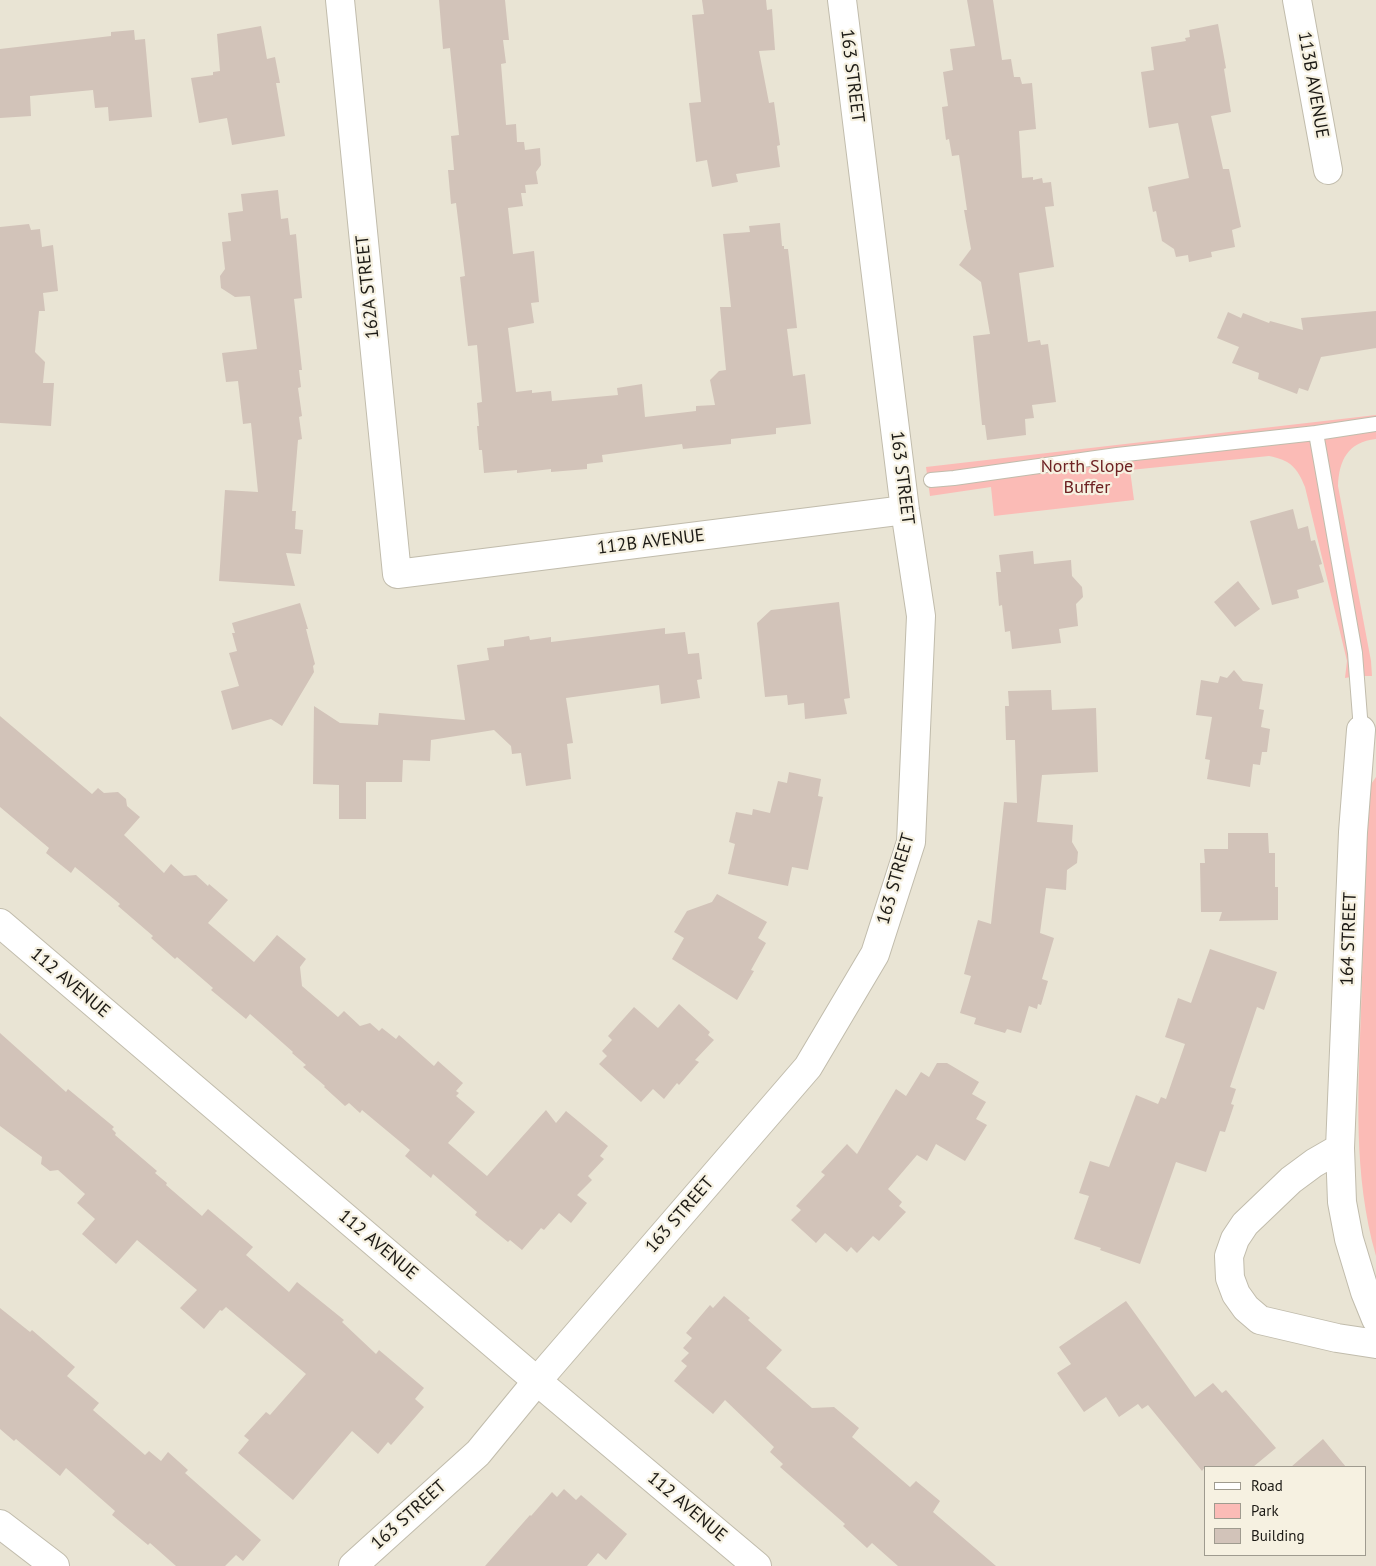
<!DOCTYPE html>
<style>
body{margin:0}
#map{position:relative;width:1376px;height:1566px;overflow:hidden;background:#e9e4d4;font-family:"PT Sans",sans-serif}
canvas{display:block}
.legend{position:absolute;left:1204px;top:1466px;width:162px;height:90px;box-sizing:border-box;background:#f6f1e1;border:1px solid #9f9b8f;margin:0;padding:6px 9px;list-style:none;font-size:15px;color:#1c1a15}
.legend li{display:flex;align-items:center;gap:10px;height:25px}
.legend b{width:25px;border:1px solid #9f9b8f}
</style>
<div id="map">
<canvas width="1376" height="1566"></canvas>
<ul class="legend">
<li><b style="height:6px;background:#fff"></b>Road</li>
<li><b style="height:14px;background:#fbbbb6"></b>Park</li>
<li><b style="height:14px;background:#d2c3b9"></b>Building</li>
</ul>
</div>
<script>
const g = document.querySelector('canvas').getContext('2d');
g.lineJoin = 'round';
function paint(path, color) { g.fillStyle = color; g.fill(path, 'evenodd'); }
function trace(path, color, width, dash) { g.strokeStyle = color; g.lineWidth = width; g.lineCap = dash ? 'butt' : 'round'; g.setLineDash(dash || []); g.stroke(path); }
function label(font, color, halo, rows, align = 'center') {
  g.font = font + ' "PT Sans",sans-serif'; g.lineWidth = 4.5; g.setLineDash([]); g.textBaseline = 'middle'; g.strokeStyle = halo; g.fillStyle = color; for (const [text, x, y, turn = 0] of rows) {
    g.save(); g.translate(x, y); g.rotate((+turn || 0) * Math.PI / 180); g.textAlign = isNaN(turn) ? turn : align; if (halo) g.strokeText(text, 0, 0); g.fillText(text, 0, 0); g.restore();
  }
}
const green = new Path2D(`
 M1376 415V439C1348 442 1339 460 1338 486L1371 661 1372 676H1357L1345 678 1347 661 1305 487C1297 467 1290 460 1269 456L1130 470 1134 500 994 516 991 487 930 496 926 467Z
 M1376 777V1256C1353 1174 1358 1095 1361 1011 1363 946 1365 880 1366 815L1369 787Z`);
const building = new Path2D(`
 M439 0H505L509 40H503L506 63 501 64 506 125 516 124 517 142H524L525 150 540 148 541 165 536 172 538 184 525 185 526 193H521L523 206 508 208 513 254 534 251 539 302 531 303 534 323 508 328 516 392 532 390V393L551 391 552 401 618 395 617 388 642 384 645 417 696 411V406L715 405 710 380 719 371 726 370 720 307H731L723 234 750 232 749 226 780 223 782 246H784V249H788L797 328 787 329 793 376 805 374 811 424 776 428V434L731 439V444L683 449 682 444 602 455 603 462 587 464V469L551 472V469L517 473V470L484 473 482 450H479L477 426H479L477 403 482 402 477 345 468 346 460 277 465 276 456 203 451 204 448 170H454L451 136 459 135 450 48 443 49Z
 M702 0H766L767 10 772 9 775 50 759 51 769 103 774 102 780 145 777 146 780 167 736 174 738 182 712 187 707 160 696 162 689 103 701 102 692 15 704 14Z
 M967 0H993L1002 60 1011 59 1014 77H1020L1022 84 1032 83 1036 129 1019 131 1022 178 1033 177V180L1042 178 1043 183 1051 182 1054 206 1045 207 1054 267 1019 273 1028 342 1040 340 1041 345 1048 344 1056 402 1032 405 1034 418 1025 419 1026 435 987 440 985 425H982L973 336 990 334 981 282 959 265 971 249 964 210H967L959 155 952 156 949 139 946 140 942 107 948 106 943 72 953 70 950 49 975 46Z
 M1218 24 1226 68 1224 69 1231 112 1211 116 1223 169H1229L1241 227 1232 230 1235 247 1211 252 1212 257 1189 262 1188 255 1176 257 1174 249 1162 241 1156 211 1153 212 1148 187 1189 178 1178 123 1149 128 1141 72 1154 70 1151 47 1186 41 1185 38 1190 37 1189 30Z
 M261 26 267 59 275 57 280 83H276L285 136 232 145 227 118 199 123 191 78 213 75V72L220 71 217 34Z
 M134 30 135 40 145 39 152 117 109 121 108 107 95 108 93 90 30 96 31 116 0 118V49L111 36V32Z
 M278 190 281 219 288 218 290 235 296 234 302 298 294 299 302 370H299L301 387 298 388 302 416 299 417 302 439 298 440 292 511H296L295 529 303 530 301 554 286 553 295 586 219 581 225 490 258 492 251 423 243 424 238 381 226 382 222 353 257 349 250 296 235 297 221 288 220 276 225 269 222 242 231 241 228 213 243 211 241 194Z
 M29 224 31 230 40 229 42 247 53 245 58 291 43 293 45 311H39L35 352 45 362 43 383H54L51 426 0 423V227Z
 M1376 311V348L1321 357 1308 391 1299 388 1297 394 1258 379 1259 373 1232 363 1239 347 1217 338 1228 312 1241 318 1243 313 1269 323 1270 321 1303 330 1301 318Z
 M1293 509 1298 529 1308 526 1311 541 1315 540 1322 564 1319 565 1324 582 1297 590 1299 598 1272 605 1250 521Z
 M1033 551 1034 564 1071 560 1072 576 1082 587 1083 597 1076 604 1078 626 1059 629 1061 643 1012 649 1010 631 1005 632 1002 605 999 606 996 572H1001L999 555Z
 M1238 581 1260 609 1235 627 1214 602Z
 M839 602 850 698 844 699 847 714 805 719 804 703 788 705 787 695 765 697 757 623 771 610Z
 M300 603 308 629H306L315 664 313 666 314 672 282 726 271 719 232 730 221 691 239 686 229 653 237 651 232 633H235L232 623Z
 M665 628V634L685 632 688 654 699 653 702 679 697 680 700 698 661 704 659 685 566 698 573 743 567 744 571 779 526 786 521 753 512 754 511 746 494 730 431 740 430 761 403 760 402 782H366V819H339V785L313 784 314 706 340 723 378 725 379 713 465 720 457 665 489 660 487 648 504 646V640L529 636 530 640 551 637V642Z
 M1234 670 1243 681 1263 684 1259 709 1264 710 1261 727 1270 729 1267 752H1262L1260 765 1253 764 1250 787 1207 779 1210 760 1205 759 1212 717 1196 715 1201 680 1218 683 1220 676 1227 678Z
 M1051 690 1052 710 1096 708 1098 772 1042 775 1037 822 1073 825 1072 842 1078 852 1077 863 1067 870 1066 890 1046 888 1040 933 1054 938 1042 979 1048 981 1041 1005 1038 1004 1037 1009 1029 1006 1021 1033 1007 1029 1005 1033 974 1024 976 1018 960 1013 971 976 964 974 978 920 991 924 1004 802 1017 803 1015 740H1006L1005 706H1009L1008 691Z
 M0 716 92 794 98 788 104 793 118 792 126 799 127 806 140 817 124 835 164 873 171 864 184 876 196 875 208 886 209 884 228 900 208 923 254 962 277 935 306 959 300 967 302 986 338 1017 344 1011 360 1026 370 1023 379 1031 382 1028 396 1039 399 1035 434 1066 438 1061 463 1083 456 1091 459 1093 456 1096 475 1112 448 1143 487 1176 546 1110 556 1123 566 1111 608 1146 600 1156 604 1159 588 1176 592 1180 577 1195 587 1203 571 1223 559 1213 544 1230 541 1228 522 1250 510 1240 508 1242 475 1215 477 1212 433 1174 431 1178 405 1156 410 1150 362 1110 360 1113 349 1103 345 1106 324 1087 325 1086 303 1067 306 1065 292 1053 293 1052 250 1014 246 1019 211 990 213 988 177 957 175 959 151 938 153 936 118 906 120 904 75 867 71 873 46 853 49 848 0 807Z
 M789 772 821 779 818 796 823 797 808 870 792 867 788 886 728 874 735 844 729 842 736 812 752 815 753 809 770 813 778 781 787 783Z
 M1228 833H1268L1269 853H1275V887H1278V920L1219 921 1222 912H1201L1200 863H1205L1204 849H1228Z
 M717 894 767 922 758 938 766 943 751 970 754 971 737 1000 672 959 684 938 674 932 687 911 712 902Z
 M1210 949 1277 972 1264 1010 1257 1007 1230 1087 1236 1089 1231 1104 1234 1105 1225 1132 1220 1131 1206 1172 1176 1162 1140 1264 1100 1250 1101 1248 1074 1239 1089 1196 1079 1193 1090 1161 1109 1167 1136 1095 1158 1104 1161 1097 1166 1099 1185 1044 1165 1037 1178 998 1191 1003Z
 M679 1004 710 1032 708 1035 714 1040 695 1060 699 1062 679 1085 677 1083 664 1099 653 1089 641 1102 599 1064 607 1056 602 1051 612 1040 608 1036 634 1007 658 1028Z
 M0 1033 66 1092 68 1089 114 1127 112 1129 116 1133 115 1135 157 1171 155 1173 167 1183 166 1185 202 1216 208 1209 253 1247 246 1255 281 1285 289 1292 297 1282 344 1320 342 1322 376 1354 379 1350 424 1388 415 1399 424 1407 391 1445 388 1442 378 1454 352 1431 293 1500 238 1453 249 1440 244 1436 266 1412 270 1415 306 1374 226 1307 222 1311 220 1310 204 1329 180 1308 197 1290 137 1240 116 1264 82 1234 95 1219 77 1203 85 1194 58 1170 50 1171 41 1164 42 1157 0 1126Z
 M937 1063H947L979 1082 972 1094 986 1102 976 1119 987 1125 965 1161 936 1144 927 1161 917 1155 888 1189 902 1202 899 1206 906 1212 879 1241 873 1236 857 1253 851 1247 847 1252 825 1233 816 1243 791 1220 801 1210 796 1206 825 1175 821 1172 847 1144 857 1154 896 1089 906 1096 921 1072 929 1077Z
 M724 1296 750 1318 748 1320 782 1350 766 1368 812 1408 834 1407 859 1428 852 1437 910 1487 916 1481 940 1501 933 1512 996 1566H898L872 1543 867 1548 843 1526 845 1524 780 1467 783 1464 770 1452 774 1447 725 1400 713 1414 674 1381 687 1366 681 1361 689 1353 683 1348 692 1338 686 1333 710 1305 713 1308Z
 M1126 1301 1195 1397 1213 1383 1222 1393 1226 1390 1276 1448 1253 1467H1205L1202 1471 1148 1405 1142 1409 1138 1404 1119 1417 1106 1397 1084 1412 1057 1373 1071 1364 1059 1347Z
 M0 1308 30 1332 32 1330 75 1367 67 1376 99 1403 93 1410 145 1455 149 1451 161 1461 168 1452 188 1470 185 1473 261 1540 243 1561 236 1555 225 1566H176L150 1543 148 1545 112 1515 115 1511 66 1468 60 1476 16 1439 14 1441 0 1429Z
 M1323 1439 1346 1467H1291Z
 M564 1489 576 1500 581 1495 627 1534 606 1560 598 1553 587 1566H485L530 1515 531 1516 552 1492 557 1497Z`);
const lane = new Path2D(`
 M1316 433 1355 653 1361 730
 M931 480 954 478 1117 455 1316 433 1376 424`);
const street = new Path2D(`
 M340 0 397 574 905 510
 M1297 0 1328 170
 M1361 730 1353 832 1340 1148 1342 1202 1349 1239 1365 1292 1376 1319
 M1340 1148 1314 1163 1291 1180 1245 1224 1235 1239 1229 1256 1230 1278 1236 1294 1246 1308 1260 1320 1337 1338 1376 1344
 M0 1524 55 1566
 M353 1566 478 1453 537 1381 808 1067 875 954 911 842 921 616 905 510 842 0`);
const secondary = new Path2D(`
 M0 923 537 1381 757 1566`);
const streetNames = [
 ["163 STREET",852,76,83],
 ["113B AVENUE",1313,85,80],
 ["162A STREET",368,287,-96],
 ["163 STREET",902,478,83],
 ["112B AVENUE",651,542,-7],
 ["163 STREET",896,879,-74],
 ["164 STREET",1349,939,-88],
 ["112 AVENUE",70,983,40],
 ["163 STREET",680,1215,-49],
 ["112 AVENUE",378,1245,40],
 ["112 AVENUE",687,1507,40],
 ["163 STREET",409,1515,-42]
];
const parkNames = [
 ["North Slope",1087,467],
 ["Buffer",1087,488]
];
paint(green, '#fbbbb6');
paint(building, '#d2c3b9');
trace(lane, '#c1bcac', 16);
trace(street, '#c1bcac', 30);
trace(secondary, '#c1bcac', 30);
trace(lane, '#fff', 14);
trace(street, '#fff', 28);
trace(secondary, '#fff', 28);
label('18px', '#1c1a15', '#f6f1e1', streetNames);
label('18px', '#6e2223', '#f6f1e1', parkNames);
</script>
